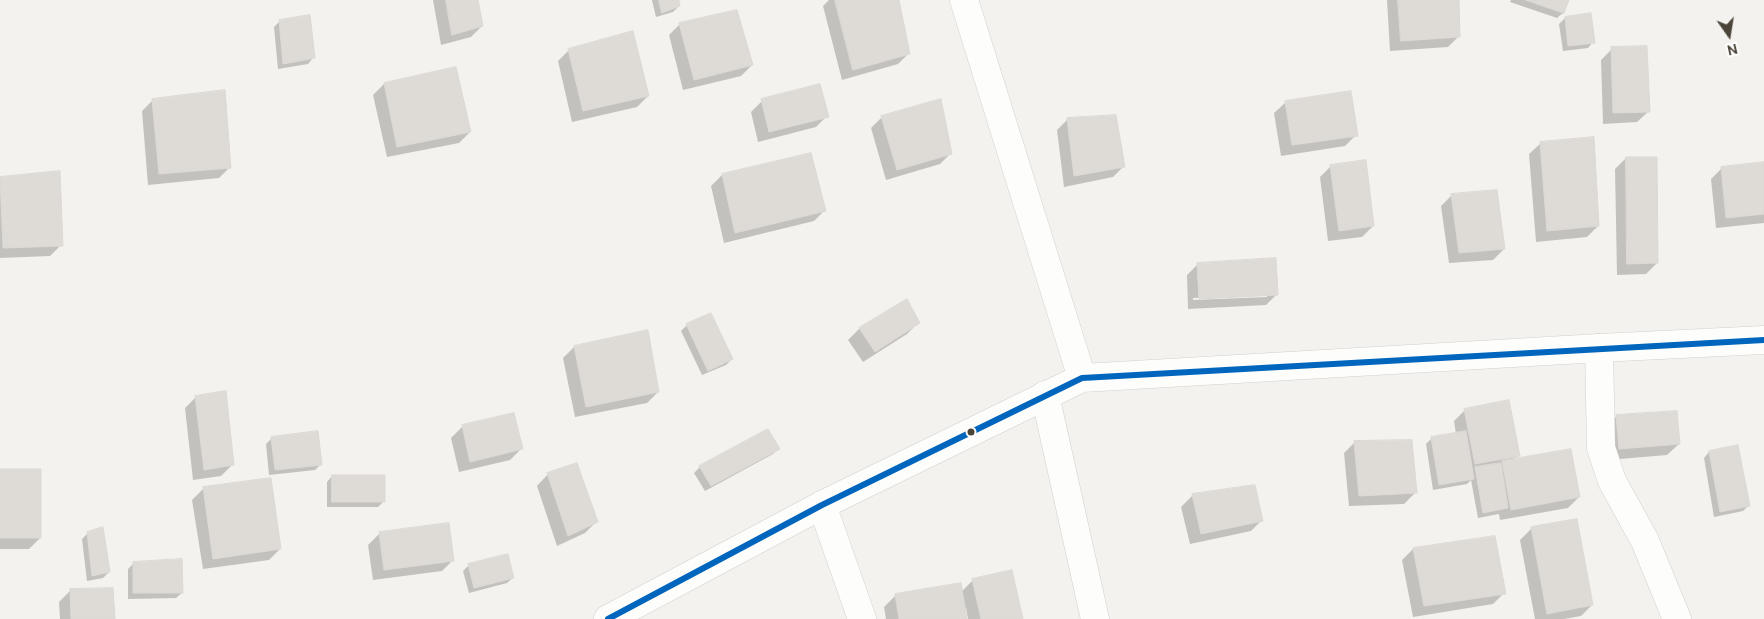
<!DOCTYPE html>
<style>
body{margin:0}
#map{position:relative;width:1764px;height:619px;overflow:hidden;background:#f4f2ee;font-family:Ubuntu,sans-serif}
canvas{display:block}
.north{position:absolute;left:1704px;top:10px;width:50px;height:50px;-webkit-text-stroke:4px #fff;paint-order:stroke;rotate:167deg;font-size:14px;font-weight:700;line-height:20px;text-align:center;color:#4b4439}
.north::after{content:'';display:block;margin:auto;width:18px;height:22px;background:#4b4439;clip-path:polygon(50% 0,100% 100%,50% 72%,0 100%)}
</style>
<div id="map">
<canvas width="1764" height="619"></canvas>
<div class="north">N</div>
</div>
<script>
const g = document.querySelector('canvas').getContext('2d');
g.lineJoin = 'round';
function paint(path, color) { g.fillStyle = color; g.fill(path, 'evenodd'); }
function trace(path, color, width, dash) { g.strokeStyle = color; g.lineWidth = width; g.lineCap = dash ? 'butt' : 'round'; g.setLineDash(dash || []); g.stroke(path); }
const shadow = new Path2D(`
 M433 0H477L482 26 471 37 441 45Z
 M652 0H678L679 6 673 12 656 17Z
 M829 0H897L909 53 898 64 842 80 823 6Z
 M1387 0H1458L1459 36 1448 47 1390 51Z
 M1511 0H1567L1563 13 1557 18 1510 2Z
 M1565 18 1593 42 1588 48 1563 51 1559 24Z
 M280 21 313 58 308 64 278 69 274 27Z
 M680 24 752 65 741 76 683 90 669 35Z
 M1612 49 1649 111 1637 122 1603 124 1601 60Z
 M569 50 648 96 637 107 572 122 558 61Z
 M455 68 470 132 459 143 387 157 373 95 384 84Z
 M153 100 230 167 219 178 148 185 142 111Z
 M762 101 827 116 816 127 758 142 751 112Z
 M1286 102 1356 135 1345 146 1281 156 1274 113Z
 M882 117 951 153 940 164 886 180 871 128Z
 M1068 119 1124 166 1113 177 1064 187 1057 130Z
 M1541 143 1598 226 1587 237 1536 242 1529 154Z
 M811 154 825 210 814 221 724 243 711 186 722 175Z
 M1626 158 1657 263 1646 274 1617 275 1615 169Z
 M1764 163V223L1716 228 1711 179 1722 168Z
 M1331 166 1373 226 1362 237 1328 241 1320 177Z
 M58 172 61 245 50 256 0 258V178Z
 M1452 195 1504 249 1493 260 1449 263 1441 206Z
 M1198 264 1277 294 1266 305 1188 309 1187 275ZM1267 294V297L1193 300V298Z
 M906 301 918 323 907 334 863 362 848 340 859 329Z
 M710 315 732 359 726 365 702 375 681 331 687 325Z
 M574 347 658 392 647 403 575 417 563 358Z
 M196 397 232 465 221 476 193 480 185 408Z
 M1465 410 1519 455 1513 460 1579 497 1568 508 1500 520 1499 514 1478 518 1471 480 1467 484 1433 490 1426 444 1432 438 1456 434 1454 421Z
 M513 414 521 449 510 460 459 472 451 438 462 427Z
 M1617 416 1679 444 1667 455 1608 460 1606 427Z
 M272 438 321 464 315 470 269 475 266 444Z
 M1355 442 1415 493 1404 504 1349 506 1344 453Z
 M778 449 773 454 705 491 694 473 700 467Z
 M1709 452 1748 506 1743 511 1714 517 1704 458Z
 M0 471 40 538 29 549H0Z
 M548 474 596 522 585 533 557 546 537 486Z
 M332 476 384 501 378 507H327V482Z
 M1254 486 1262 520 1251 531 1190 544 1181 507 1192 496Z
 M204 488 280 549 269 560 203 569 192 500Z
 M1531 529 1592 605 1581 616 1564 619H1535L1520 540Z
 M88 533 109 572 103 578 87 581 82 539Z
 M379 534 453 560 442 571 373 580 368 545Z
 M1413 549 1504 593 1493 604 1413 617 1402 560Z
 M134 563 182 593 176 598 128 599V569Z
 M469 565 513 578 507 583 469 593 463 571Z
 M973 580 1021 619H968L966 608H964L965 619H886L884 607 895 596 959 585 961 592Z
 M70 591 114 619H60L59 602Z`);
const building = new Path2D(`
 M446 0H478L483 26 452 35Z
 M659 0H679L680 6 662 13Z
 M835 0H899L910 54 853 70Z
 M1398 0H1459L1460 37 1401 41Z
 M1526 0H1569L1564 13Z
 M737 10 753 65 694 80 679 23Z
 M1591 13 1595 43 1568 46 1565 17Z
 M310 15 315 58 283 64 279 20Z
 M633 31 649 96 583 111 568 49Z
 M1647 46 1650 112 1613 113 1611 47Z
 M456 67 471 132 397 147 384 83Z
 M820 84 829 117 769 132 761 99Z
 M225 90 231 168 159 174 152 99Z
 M1351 91 1358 136 1292 145 1285 101Z
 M941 99 952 154 897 170 881 116Z
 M1116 115 1125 167 1074 176 1067 118Z
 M1594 137 1599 226 1547 231 1540 142Z
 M811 153 826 211 735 233 722 174Z
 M1626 157H1657L1658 263 1627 264Z
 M1366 160 1374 226 1339 231 1330 165Z
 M1764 162V214L1726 218 1721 167Z
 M60 171 63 246 3 248 0 177Z
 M1497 190 1505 249 1459 253 1451 194Z
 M1276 258 1278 295 1199 299 1197 263Z
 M907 299 920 323 875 352 859 328Z
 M711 313 733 359 708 371 686 324Z
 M648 330 659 392 586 407 574 346Z
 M226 391 234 465 204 470 195 396Z
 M1509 400 1520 456 1475 464 1464 409Z
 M1677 411 1680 444 1619 449 1616 415Z
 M514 413 523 449 470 462 462 425Z
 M768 429 780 449 711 486 699 466Z
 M318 431 322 465 275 470 271 437Z
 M1466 431 1474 479 1439 485 1431 437Z
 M1412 440 1417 493 1359 496 1354 441Z
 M1738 445 1750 506 1720 512 1709 451Z
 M1571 449 1580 497 1511 510 1502 461Z
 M577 463 598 522 568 536 547 473Z
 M1501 463 1508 508 1483 513 1475 467Z
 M0 469H41V538H0Z
 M332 475H385V502H332Z
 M271 478 281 549 213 559 203 487Z
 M1255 485 1263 521 1201 534 1192 494Z
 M1577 519 1593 605 1547 614 1531 527Z
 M449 523 454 561 384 570 379 532Z
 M103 527 110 572 92 576 87 532Z
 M1495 536 1506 594 1424 606 1413 548Z
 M508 554 514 578 474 588 468 564Z
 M182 559 183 593H133V562Z
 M1012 570 1023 619H981L972 579Z
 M961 583 967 619H899L895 594Z
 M113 588 115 619H71L70 589Z`);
const minor = new Path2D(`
 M964 0 1082 378
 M1599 348 1601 448 1612 481 1645 541 1677 619
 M1045 395 1095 619
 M822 505 862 619`);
const tertiary = new Path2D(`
 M608 619 822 505 1082 378 1599 348 1764 340`);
const bus1 = new Path2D(`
 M608 619 822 505 1082 378 1764 340`);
const markers = [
 [971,432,4.5,"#4b4439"]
];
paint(shadow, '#0003');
paint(building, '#dedbd6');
trace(building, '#dcd9d4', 1);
trace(minor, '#d2d0cb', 29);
trace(tertiary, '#d2d0cb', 29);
trace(minor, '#fdfdfc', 28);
trace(tertiary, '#fdfdfc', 28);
trace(bus1, '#0065bd', 6);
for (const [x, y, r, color] of markers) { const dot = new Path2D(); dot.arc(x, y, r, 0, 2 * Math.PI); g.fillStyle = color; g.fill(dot); trace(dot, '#fff', 2); }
</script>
